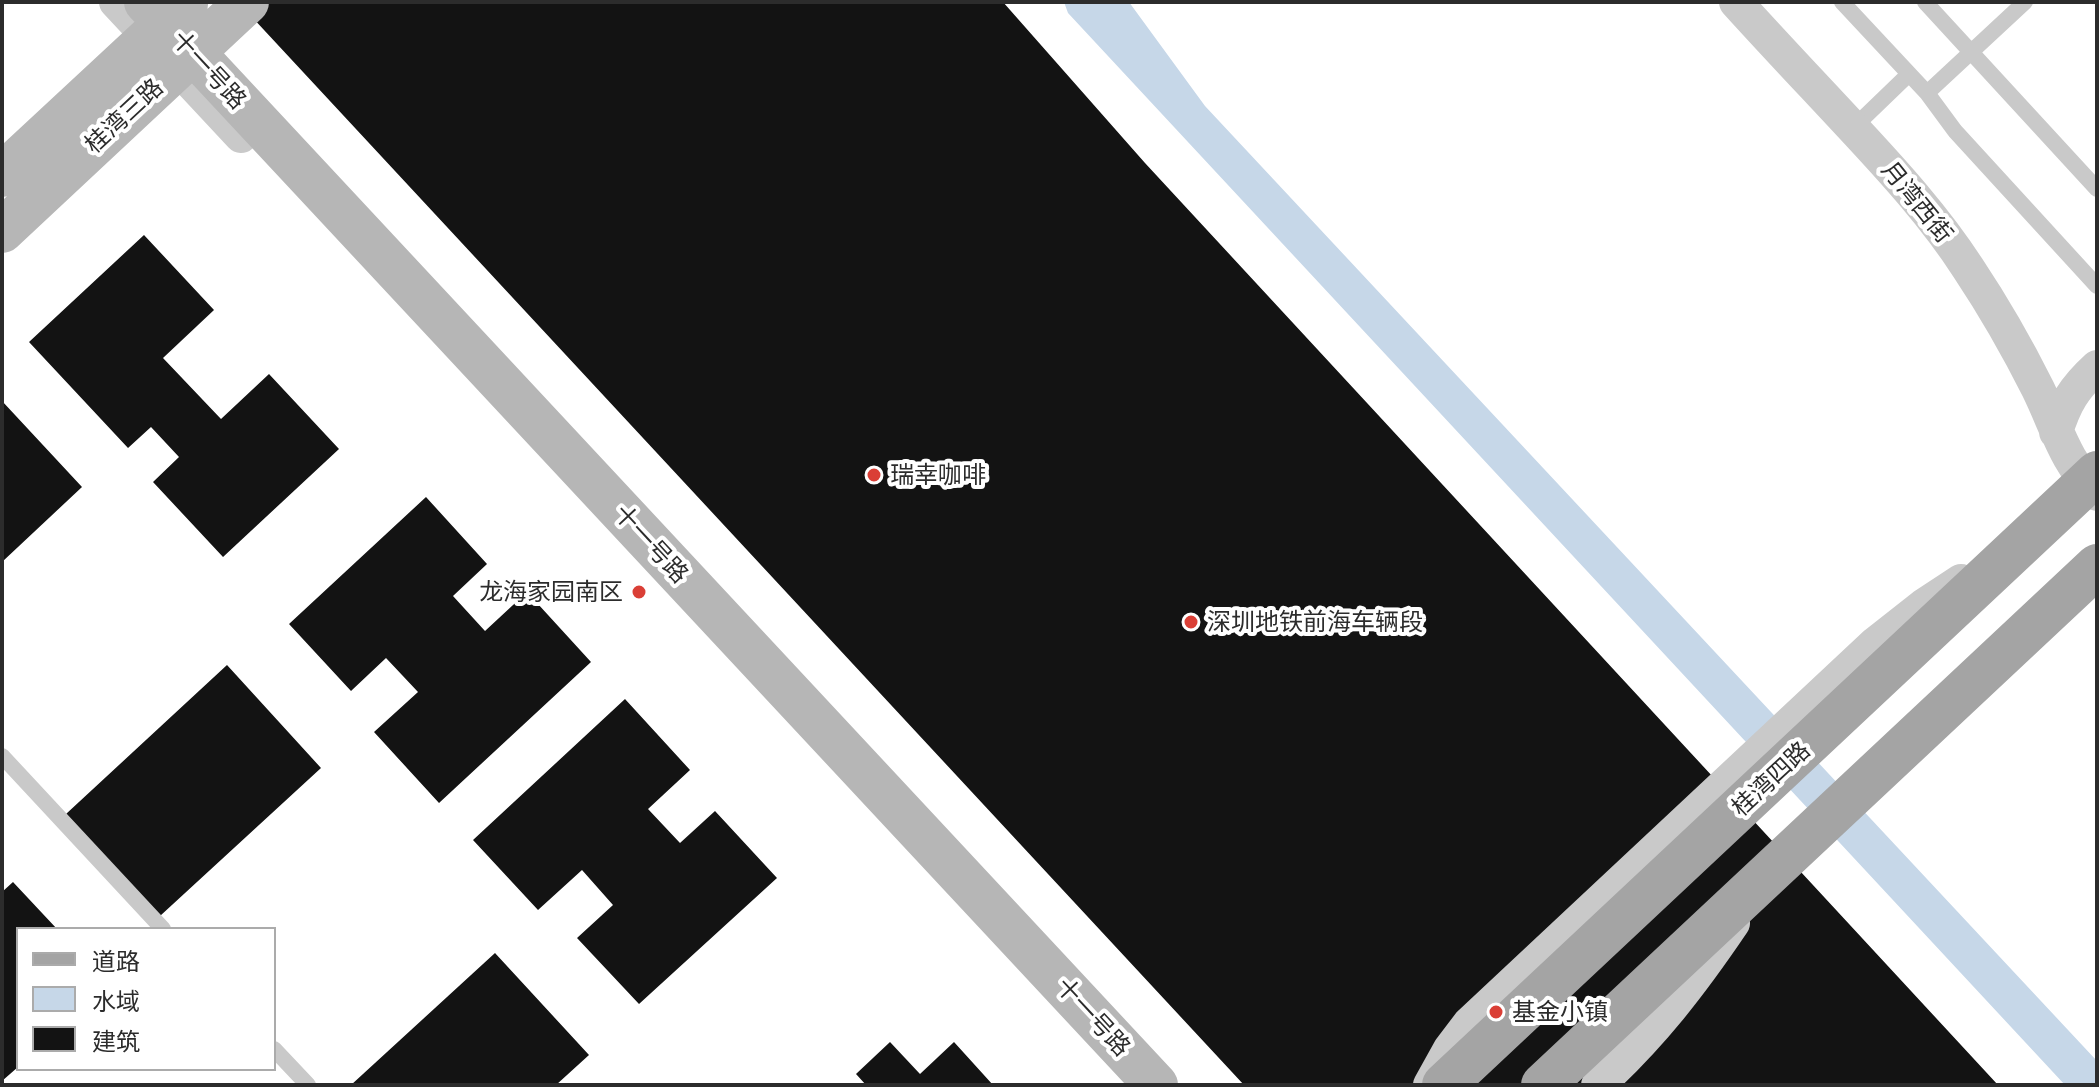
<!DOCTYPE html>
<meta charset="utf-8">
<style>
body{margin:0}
#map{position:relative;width:2099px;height:1087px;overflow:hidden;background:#fff;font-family:Barlow,"Noto Sans SC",sans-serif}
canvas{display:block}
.frame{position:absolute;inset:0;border:4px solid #2c2c2c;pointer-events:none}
.legend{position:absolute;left:16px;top:927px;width:260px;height:144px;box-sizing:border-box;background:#fff;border:2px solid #ababab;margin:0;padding:10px 14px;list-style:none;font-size:24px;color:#2c2c2c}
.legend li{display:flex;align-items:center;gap:16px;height:40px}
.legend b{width:40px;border:2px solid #ababab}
</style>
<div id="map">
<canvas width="2099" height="1087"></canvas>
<div class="frame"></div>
<ul class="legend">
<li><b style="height:10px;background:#a4a4a4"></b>道路</li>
<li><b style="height:22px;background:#c6d7e8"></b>水域</li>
<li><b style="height:22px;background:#131313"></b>建筑</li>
</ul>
</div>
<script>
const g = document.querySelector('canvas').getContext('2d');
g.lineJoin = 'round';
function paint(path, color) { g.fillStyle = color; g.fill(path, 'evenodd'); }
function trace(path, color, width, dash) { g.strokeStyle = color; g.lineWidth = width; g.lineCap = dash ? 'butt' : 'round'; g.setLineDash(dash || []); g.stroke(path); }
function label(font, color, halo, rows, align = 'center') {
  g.font = font + ' Barlow,"Noto Sans SC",sans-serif'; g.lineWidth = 8; g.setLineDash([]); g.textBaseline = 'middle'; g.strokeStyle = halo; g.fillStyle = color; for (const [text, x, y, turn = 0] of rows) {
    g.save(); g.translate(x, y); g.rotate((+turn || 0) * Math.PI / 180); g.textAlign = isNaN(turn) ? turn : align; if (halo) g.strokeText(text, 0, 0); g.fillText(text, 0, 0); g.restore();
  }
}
const water = new Path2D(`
 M1064 2H1129L1205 106 2097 1061V1085H2065L1068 13Z`);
const building = new Path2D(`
 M238 2H1003L1145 163 1998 1085H1244Z
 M144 235 214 310 163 358 221 419 269 374 339 449 223 557 153 482 179 457 151 427 128 448 29 342Z
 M2 401 82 487 2 562Z
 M426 497 487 564 453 596 485 631 527 592 591 662 439 803 374 732 418 692 386 658 351 691 289 624Z
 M227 665 321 768 160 916 66 814Z
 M625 699 690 770 648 809 680 843 715 811 777 878 639 1004 577 938 613 905 582 870 538 910 473 840Z
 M13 882 57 929H18V1067L2 1081V892Z
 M495 953 589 1055 556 1085H351Z
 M890 1042 920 1074 954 1042 993 1085H866L856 1074Z`);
const lane = new Path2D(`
 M1842 2 1927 93 1955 131 2097 286
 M1925 2 2097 189
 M1927 93 2025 2
 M1853 128 1909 74
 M2 756 163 929
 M274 1049 308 1085`);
const street = new Path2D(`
 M116 2 241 136
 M1736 2C1774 44 1813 85 1852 127 1893 171 1935 217 1968 268 1994 307 2017 347 2038 389 2058 430 2064 460 2097 494
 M2056 432C2065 403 2074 388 2097 367
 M1430 1085 1450 1049 1469 1024 1876 643 1923 606 1961 581
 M1598 1085C1653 1034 1691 985 1733 923`);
const secondary = new Path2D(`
 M146 2 1156 1085
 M2 175 186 4
 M2 231 247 2`);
const primary = new Path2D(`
 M1444 1085 2097 473
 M1543 1085 2097 566`);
const markers = [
 [874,475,8,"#da3f36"],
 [639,592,8,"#da3f36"],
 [1191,622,8,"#da3f36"],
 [1496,1012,8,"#da3f36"]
];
const streetNames = [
 ["十一号路",209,70,47],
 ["桂湾三路",124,116,-43],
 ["月湾西街",1917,202,51],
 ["十一号路",651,544,47],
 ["桂湾四路",1771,779,-43],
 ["十一号路",1093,1017,47]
];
const poiNames = [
 ["瑞幸咖啡",890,475],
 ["龙海家园南区",623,592,"right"],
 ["深圳地铁前海车辆段",1207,622],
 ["基金小镇",1512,1012]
];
paint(water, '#c6d7e8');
paint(building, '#131313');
trace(lane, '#c9c9c9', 16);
trace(street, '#c9c9c9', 34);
trace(secondary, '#b6b6b6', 44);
trace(primary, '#a4a4a4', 44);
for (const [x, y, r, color] of markers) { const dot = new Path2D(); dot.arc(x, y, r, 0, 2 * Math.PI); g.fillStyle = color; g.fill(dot); trace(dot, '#fff', 3); }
label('24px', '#2c2c2c', '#fff', streetNames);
label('24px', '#2c2c2c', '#fff', poiNames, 'left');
</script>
